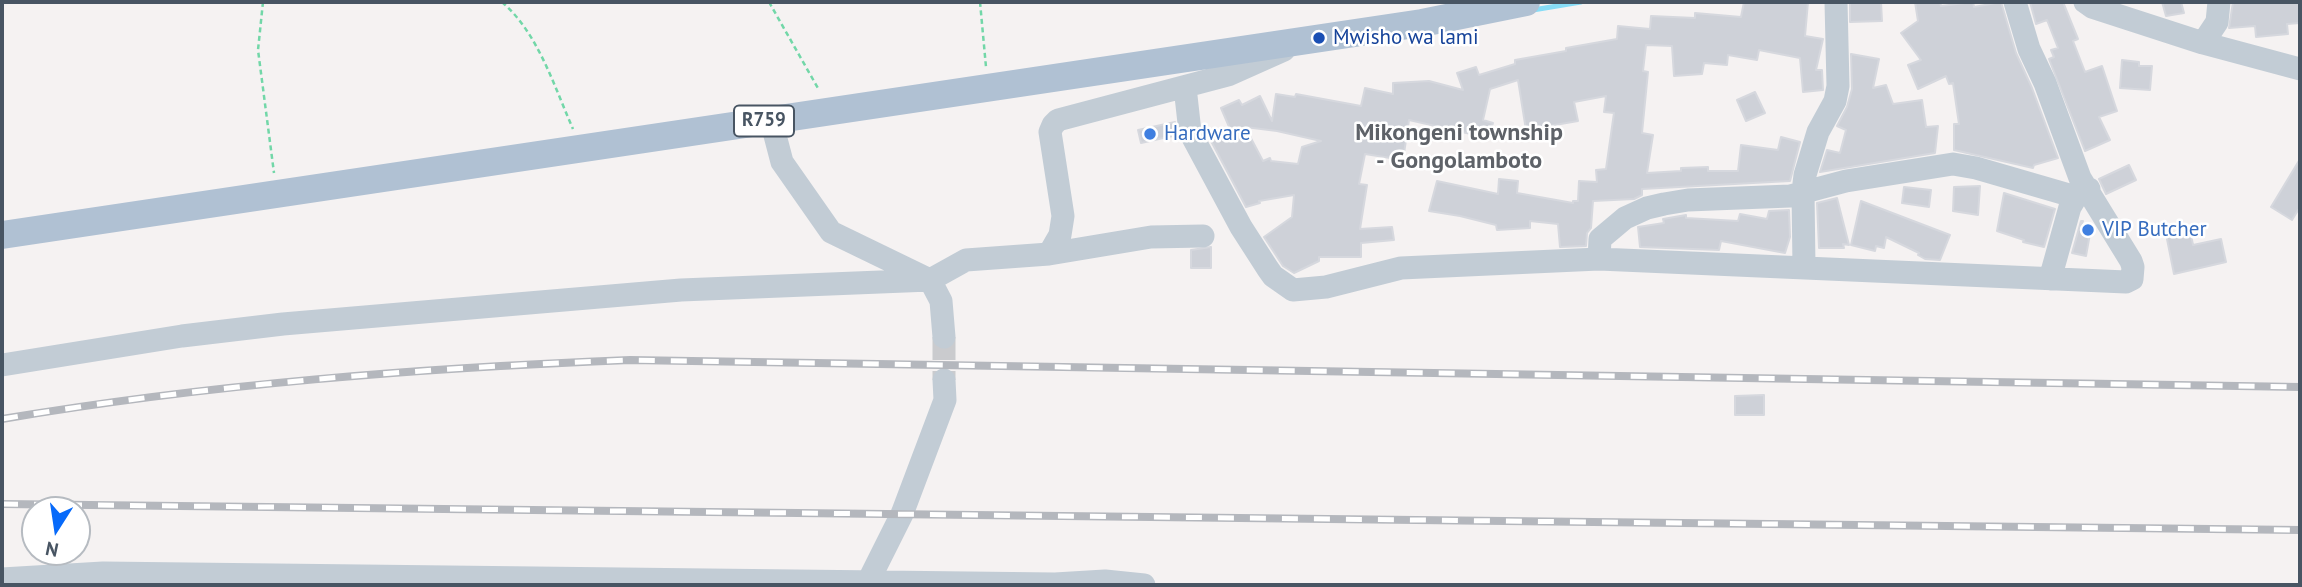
<!DOCTYPE html>
<style>
body{margin:0}
#map{position:relative;width:2302px;height:587px;overflow:hidden;background:#f5f2f2;font-family:"PT Sans",sans-serif}
canvas{display:block}
.frame{position:absolute;inset:0;border:4px solid #485563;pointer-events:none}
.north{position:absolute;left:21px;top:496px;width:70px;height:70px;box-sizing:border-box;background:#fff;border:2px solid #b6bbc1;border-radius:50%;rotate:192deg;font-size:19px;font-weight:700;line-height:28px;text-align:center;color:#485563}
.north::after{content:'';display:block;margin:auto;width:24px;height:32px;background:#076afa;clip-path:polygon(50% 0,100% 100%,50% 72%,0 100%)}
</style>
<div id="map">
<canvas width="2302" height="587"></canvas>
<div class="frame"></div>
<div class="north">N</div>
</div>
<script>
const g = document.querySelector('canvas').getContext('2d');
g.lineJoin = 'round';
function trace(path, color, width, dash) { g.strokeStyle = color; g.lineWidth = width; g.lineCap = dash ? 'butt' : 'round'; g.setLineDash(dash || []); g.stroke(path); }
function paint(path, color) { g.fillStyle = color; g.fill(path, 'evenodd'); }
function label(font, color, halo, rows, align = 'center') {
  g.font = font + ' "PT Sans",sans-serif'; g.lineWidth = 5; g.setLineDash([]); g.textBaseline = 'middle'; g.strokeStyle = halo; g.fillStyle = color; for (const [text, x, y, turn = 0] of rows) {
    g.save(); g.translate(x, y); g.rotate((+turn || 0) * Math.PI / 180); g.textAlign = isNaN(turn) ? turn : align; if (halo) g.strokeText(text, 0, 0); g.fillText(text, 0, 0); g.restore();
  }
}
const stream = new Path2D(`
 M1533 10 1581 2`);
const building = new Path2D(`
 M1744 2H1808L1805 36 1823 39 1816 70H1822L1823 90 1803 92 1800 58 1759 50 1757 60 1728 55 1727 65 1704 63 1702 74 1674 76 1672 46 1646 45 1643 71 1648 72 1642 133 1653 135 1647 173 1681 171V168L1708 167V171H1738L1741 145 1778 150 1781 137 1800 142 1790 181 1642 189V195L1634 199 1593 201 1591 228 1587 233 1586 246 1560 247 1558 224 1530 221V228L1497 230 1496 225 1460 216 1429 211 1437 181 1498 194 1499 179 1518 181 1517 193 1573 203V201H1578L1579 181 1597 182 1596 170 1606 169 1614 113 1604 112 1606 96 1574 102 1578 121 1526 130 1518 80 1490 89 1483 120 1493 123 1489 136 1484 137 1409 120 1403 160 1365 154 1359 184 1367 185 1360 229 1392 227 1394 240 1361 243V257H1319V261L1294 273 1283 266 1264 237 1292 217 1294 195 1259 201 1260 203 1246 207 1211 141 1233 136 1221 108 1239 100 1242 105 1260 96 1272 121 1276 94 1295 97 1296 94 1361 106 1365 88 1393 94V83L1429 81 1463 90 1457 73 1476 67 1479 75 1515 64V60L1566 51V48L1617 39 1618 26 1650 29 1651 16 1695 18V13L1741 17ZM1245 127 1277 131 1321 141 1302 147 1298 164 1271 161 1270 158 1263 161Z
 M1850 2H1881L1882 21 1850 22Z
 M1915 2H1940L1941 6 1973 2 1974 7 2001 2 2016 53 2032 88 2058 158 2034 165 2033 168 1954 150V124H1959L1953 83 1949 84 1946 76 1918 89 1908 65 1921 60 1901 33 1918 21Z
 M2030 2H2063L2078 39 2073 41 2085 72 2102 66 2117 111 2099 117 2110 140 2085 151 2049 59 2054 57 2051 50 2058 48 2047 20 2036 24Z
 M2162 2H2181L2184 13 2166 16Z
 M2233 2H2300V23L2287 24 2288 34 2256 37 2255 26 2229 28Z
 M1851 54 1879 59 1873 88 1886 85 1893 104 1922 100 1926 127 1938 126 1935 153 1820 172 1827 150 1840 153 1846 130 1837 126 1847 107 1852 89Z
 M2122 60 2139 62V66H2152L2150 90 2120 88Z
 M1755 92 1765 113 1746 121 1737 100Z
 M1175 122 1177 135 1141 143 1138 130Z
 M2300 159V207L2292 220 2271 207Z
 M2129 165 2136 180 2106 194 2099 179Z
 M1980 186 1978 215 1953 211 1954 187Z
 M1904 187 1931 190 1929 207 1902 203Z
 M2004 193 2055 209 2044 247 2023 242 2024 240 1997 231Z
 M1837 198 1849 245 1843 244 1844 248H1819L1817 203Z
 M1861 201 1950 235 1940 260 1925 259 1918 255 1919 253 1886 237 1884 248 1876 246 1875 251 1851 245Z
 M1789 210 1790 237 1785 253 1721 241 1719 250 1640 247 1638 227 1664 223 1663 219 1686 215V218L1738 221 1740 214 1767 219 1769 211Z
 M2081 221H2083L2081 227 2091 228 2086 256 2072 253Z
 M2190 230 2193 245 2221 239 2226 262 2174 274 2166 234Z
 M1211 247V268H1191V250Z
 M1764 395V415H1735V396Z`);
const minorTunnel = new Path2D(`
 M944 337V380`);
const path = new Path2D(`
 M263 2 258 50 274 173
 M502 2C538 33 554 86 573 129
 M769 2 819 90
 M980 2 986 67`);
const minor = new Path2D(`
 M2085 2 2092 7 2203 43 2300 69
 M2203 43 2217 22 2219 2
 M1185 87 1190 132 1241 227 1268 269 1273 276 1293 290 1326 287 1401 268 1599 259 2126 282 2132 279 2133 267 2131 261 2080 178 2045 83 2029 49 2015 2
 M771 120 782 162 831 232 930 280 941 301 944 337
 M1049 254 1060 235 1063 216 1050 132 1053 125 1058 120 1228 75 1284 50
 M1599 259 1600 239 1625 218 1647 208 1664 204 1688 200 1790 196 1846 181 1953 164 1976 168 2076 197
 M1804 267 1803 192 1805 175 1818 132 1835 101 1838 86 1836 2
 M2050 279 2070 207 2076 197 2089 189
 M2 365 182 336 283 324 681 290 930 280 966 260 1049 254 1151 237 1203 236
 M2 579 103 573 1055 584 1105 581 1144 585
 M868 582 902 514 945 400 944 380`);
const major = new Path2D(`
 M2 235 1422 23 1526 2`);
const rail = new Path2D(`
 M2 419C210 384 419 368 630 360L2300 387
 M2 504 2300 530`);
const markers = [
 [1319,38,7,"#1a4fb4"],
 [1150,134,7,"#3f7fe0"],
 [2088,230,7,"#3f7fe0"]
];
const shields = [
 [764,121,60]
];
const shieldNames = [
 ["R759",764,121]
];
const transitNames = [
 ["Mwisho wa lami",1333,38]
];
const shopNames = [
 ["Hardware",1164,134],
 ["VIP Butcher",2102,230]
];
const quarterNames = [
 ["Mikongeni township",1459,133],
 ["- Gongolamboto",1459,161]
];
trace(stream, '#87dcf6', 5);
paint(building, '#ced1d8');
trace(building, '#d6d8de', 2);
trace(minorTunnel, '#cacbce', 23, [23, 11]);
trace(path, '#72d7a8', 2.5, [5, 3.5]);
trace(minor, '#c2ccd5', 23);
trace(major, '#b0c1d3', 28);
trace(rail, '#b4b7bd', 8);
trace(rail, '#fff', 5, [16]);
for (const [x, y, r, color] of markers) { const dot = new Path2D(); dot.arc(x, y, r, 0, 2 * Math.PI); g.fillStyle = color; g.fill(dot); trace(dot, '#fff', 2.5); }
for (const [x, y, w] of shields) { const box = new Path2D(); box.roundRect(x - w / 2, y - 15.5, w, 31, 5); g.fillStyle = '#fff'; g.fill(box); trace(box, '#485563', 2); }
label('bold 19px', '#485563', null, shieldNames);
label('21px', '#164399', '#fff', transitNames, 'left');
label('21px', '#366cbe', '#fff', shopNames, 'left');
label('bold 24px', '#5e6268', '#fff', quarterNames);
</script>
